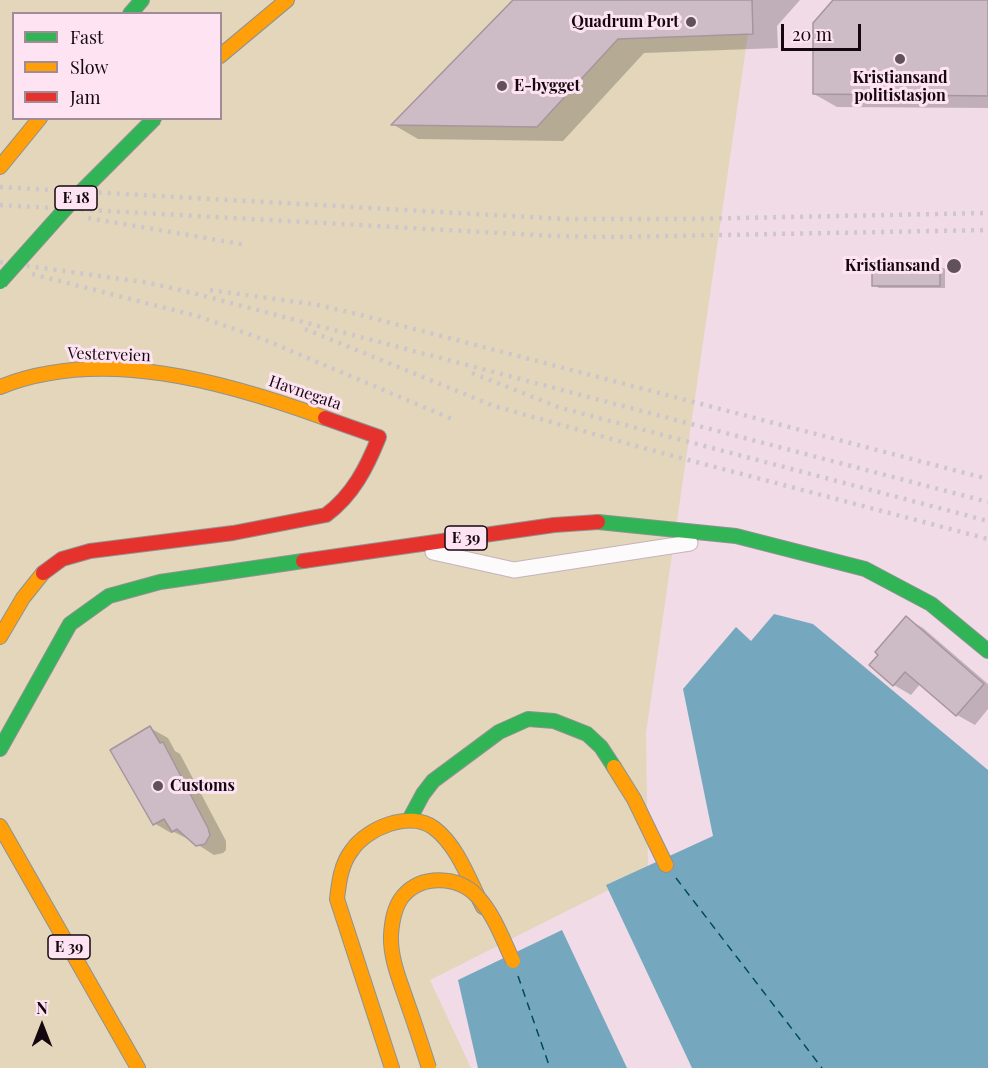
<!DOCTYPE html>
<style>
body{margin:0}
#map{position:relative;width:988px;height:1068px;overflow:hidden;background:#f1dbe7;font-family:"Playfair Display",serif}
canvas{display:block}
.legend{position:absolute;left:12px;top:12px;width:210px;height:108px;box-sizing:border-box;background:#fee4f2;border:2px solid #a08c97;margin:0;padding:8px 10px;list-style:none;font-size:18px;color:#14070f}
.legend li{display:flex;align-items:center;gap:12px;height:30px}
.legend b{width:30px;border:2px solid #a08c97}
.north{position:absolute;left:12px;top:996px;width:60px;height:60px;-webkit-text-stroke:4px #fee4f2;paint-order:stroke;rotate:0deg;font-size:16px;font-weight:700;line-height:24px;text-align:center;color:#14070f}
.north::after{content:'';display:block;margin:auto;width:21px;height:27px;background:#14070f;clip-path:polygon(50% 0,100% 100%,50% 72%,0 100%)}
.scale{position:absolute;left:781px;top:24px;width:80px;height:27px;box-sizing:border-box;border:3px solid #14070f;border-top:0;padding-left:8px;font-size:18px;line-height:21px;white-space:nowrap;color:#14070f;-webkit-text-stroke:4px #fee4f2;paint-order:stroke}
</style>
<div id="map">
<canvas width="988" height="1068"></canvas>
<ul class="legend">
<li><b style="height:8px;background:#30b455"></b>Fast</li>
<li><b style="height:8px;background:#ff9f0a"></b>Slow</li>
<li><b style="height:8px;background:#e5322d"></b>Jam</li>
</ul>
<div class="north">N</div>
<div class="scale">20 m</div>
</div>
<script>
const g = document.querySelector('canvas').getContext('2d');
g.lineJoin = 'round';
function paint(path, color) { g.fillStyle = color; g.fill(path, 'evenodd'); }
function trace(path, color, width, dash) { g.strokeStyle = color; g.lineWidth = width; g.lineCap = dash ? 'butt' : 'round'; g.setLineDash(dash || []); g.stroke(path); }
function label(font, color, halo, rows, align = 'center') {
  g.font = font + ' "Playfair Display",serif'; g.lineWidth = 6; g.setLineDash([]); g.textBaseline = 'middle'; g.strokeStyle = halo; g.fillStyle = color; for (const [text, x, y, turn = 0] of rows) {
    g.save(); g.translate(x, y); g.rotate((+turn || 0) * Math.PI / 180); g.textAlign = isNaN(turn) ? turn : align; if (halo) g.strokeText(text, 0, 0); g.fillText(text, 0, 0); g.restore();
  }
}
const green = new Path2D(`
 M0 0H753L646 733 648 870 430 980 471 1068H0ZM14 14H220V118H14Z`);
const water = new Path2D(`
 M774 614 813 624 988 770V1068H692L606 885 713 836 683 689 736 627 751 641Z
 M562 930 627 1068H478L458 980Z`);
const shadow = new Path2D(`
 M515 0H800L777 26 778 48 644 53 563 141 418 139 394 125Z
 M834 0H988V108L837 107 814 94Z
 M939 266 945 269V288H879L874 285Z
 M906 618 923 628 988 684V709L975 725 957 715 921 683 911 695 894 685Z
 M150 728 168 738 175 751 180 754 226 841V850L223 853 214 855 192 841 174 832 171 833 154 823Z`);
const ferry = new Path2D(`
 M676 878 822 1068
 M518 976 550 1068`);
const building = new Path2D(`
 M513 0H752L753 34 618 39 537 127 391 125Z
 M833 0H988V96L813 94V23Z
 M940 264V286H872V265Z
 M906 616 984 684 956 716 905 672 893 686 869 665 878 655 875 652Z
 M150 726 160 743 163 742 208 828 210 835 205 844 196 846 177 829 172 832 164 819 153 825 110 750Z`);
const lane = new Path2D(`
 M433 552 514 570 690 543`);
const fast = new Path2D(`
 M130 14 142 0
 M598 522 736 536 865 569 931 604 988 651
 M0 749 70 624 109 596 160 582 303 561
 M409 820 423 794 433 781 499 732 528 719 554 721 587 734 601 747 614 767`);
const slow = new Path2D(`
 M220 56 287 0
 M0 167 40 118
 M0 387C102 346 226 382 325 418
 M0 637 23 598 43 573
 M614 767 634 799 666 865
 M0 826 138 1068
 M392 1068 337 899C339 882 341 864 352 850 367 828 410 810 434 828 458 846 470 882 483 907`);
const jam = new Path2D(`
 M303 561 554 525 598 522
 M43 573 62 559 90 551 233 533 326 515C353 495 367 467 379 437L325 418`);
const rail = new Path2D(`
 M0 187 564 219H687L988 213
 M0 205 554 236 616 237 988 230
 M88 218 247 245
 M0 262 149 283 193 293 988 502
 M32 274 197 316 265 340 452 419
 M210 290 318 305 361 315 988 479
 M305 329 494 406 647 449 988 539
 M472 373 561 408 988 521`);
const fastBridge = new Path2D(`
 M0 282 75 198 155 118`);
const slowBridge = new Path2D(`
 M429 1068C422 1046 415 1024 407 1002 400 981 390 958 391 935 392 921 394 907 403 896 422 874 458 876 477 896 494 914 503 940 513 961`);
const markers = [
 [691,22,6,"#61515b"],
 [900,59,6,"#61515b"],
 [502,86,6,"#61515b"],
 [954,266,8,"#61515b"],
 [158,786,6,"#61515b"]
];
const shields = [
 [76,198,42],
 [466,538,42],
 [69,947,42]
];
const shieldNames = [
 ["E 18",76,198],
 ["E 39",466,538],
 ["E 39",69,947]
];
const poiNames = [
 ["Quadrum Port",679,22],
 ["Kristiansand",900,78,"center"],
 ["politistasjon",900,96,"center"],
 ["E-bygget",514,86,"left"],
 ["Kristiansand",940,266],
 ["Customs",170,786,"left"]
];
const streetNames = [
 ["Vesterveien",109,355,2],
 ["Havnegata",305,393,19]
];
paint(green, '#e3d6ba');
paint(water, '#75a8bf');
paint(shadow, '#0003');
trace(ferry, '#004a5f', 1.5, [8, 6]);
paint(building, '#cdbcc5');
trace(building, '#a6959e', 1.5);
trace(lane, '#c4b3bd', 17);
trace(fast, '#8e9293', 16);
trace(slow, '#8e9293', 16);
trace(jam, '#8e9293', 16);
trace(lane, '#fdfafb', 15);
trace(fast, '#30b455', 14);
trace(slow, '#ff9f0a', 14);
trace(jam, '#e5322d', 14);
trace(rail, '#cdc7cb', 4.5, [3, 6]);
trace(fastBridge, '#8e9293', 16, []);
trace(slowBridge, '#8e9293', 16, []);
trace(fastBridge, '#30b455', 14);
trace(slowBridge, '#ff9f0a', 14);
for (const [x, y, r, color] of markers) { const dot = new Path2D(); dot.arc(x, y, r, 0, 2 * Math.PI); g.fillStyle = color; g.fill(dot); trace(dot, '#fee4f2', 2); }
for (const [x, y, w] of shields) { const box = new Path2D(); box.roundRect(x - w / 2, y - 12, w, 24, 4.5); g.fillStyle = '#fee4f2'; g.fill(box); trace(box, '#14070f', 1.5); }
label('bold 15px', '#14070f', null, shieldNames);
label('bold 16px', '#14070f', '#fee4f2', poiNames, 'right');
label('16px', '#14070f', '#fee4f2', streetNames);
</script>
